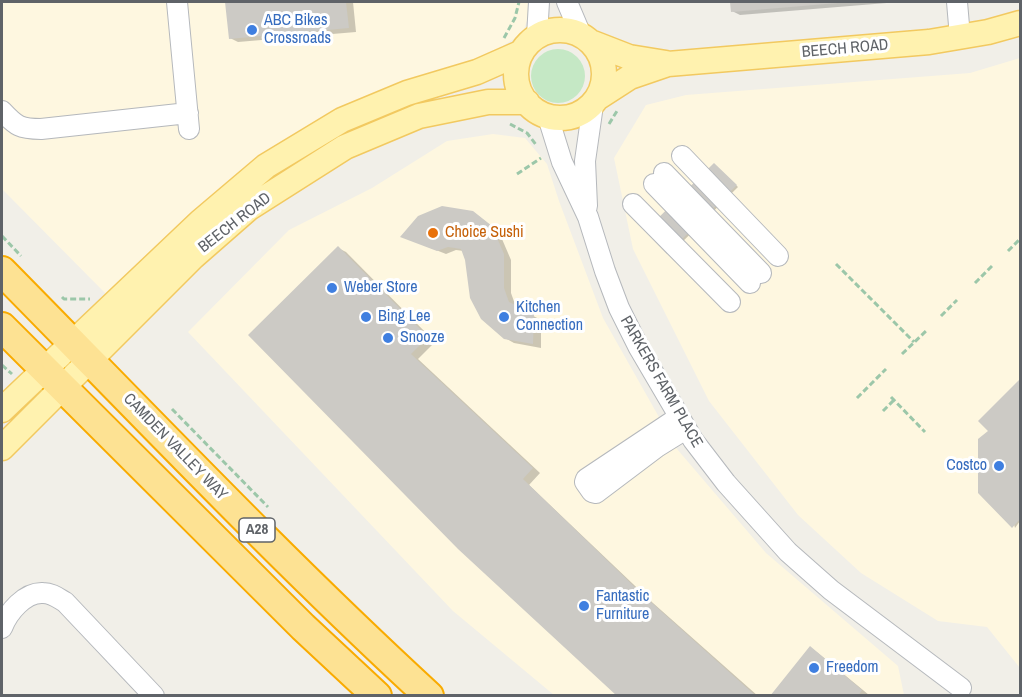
<!DOCTYPE html>
<style>
body{margin:0}
#map{position:relative;width:1022px;height:697px;overflow:hidden;background:#f1efe8;font-family:"Archivo Narrow",sans-serif}
canvas{display:block}
.frame{position:absolute;inset:0;border:3px solid #5f6368;pointer-events:none}
</style>
<div id="map">
<canvas width="1022" height="697"></canvas>
<div class="frame"></div>
</div>
<script>
const g = document.querySelector('canvas').getContext('2d');
g.lineJoin = 'round';
function paint(path, color) { g.fillStyle = color; g.fill(path, 'evenodd'); }
function trace(path, color, width, dash) { g.strokeStyle = color; g.lineWidth = width; g.lineCap = dash ? 'butt' : 'round'; g.setLineDash(dash || []); g.stroke(path); }
function label(font, color, halo, rows, align = 'center') {
  g.font = font + ' "Archivo Narrow",sans-serif'; g.lineWidth = 6; g.setLineDash([]); g.textBaseline = 'middle'; g.strokeStyle = halo; g.fillStyle = color; for (const [text, x, y, turn = 0] of rows) {
    g.save(); g.translate(x, y); g.rotate((+turn || 0) * Math.PI / 180); g.textAlign = isNaN(turn) ? turn : align; if (halo) g.strokeText(text, 0, 0); g.fillText(text, 0, 0); g.restore();
  }
}
const commercial = new Path2D(`
 M2 2H530L531 7 523 33 490 54 459 68 385 90 111 299 2 189Z
 M1020 58V668L987 627 938 621 861 573 798 515 709 401 633 249 614 158 646 105 686 95 970 73Z
 M493 134 525 138 547 164 559 201 603 318 677 449 766 553 898 666 904 695H554L453 611 188 332 289 230 372 188 447 141Z`);
const green = new Path2D(`
 M531 76a27 27 0 1 1 54 0a27 27 0 1 1-54 0Z`);
const shadow = new Path2D(`
 M227 2H353L356 32 238 42 230 38Z
 M731 2H899L740 15 732 11Z
 M716 166 738 187 670 254Z
 M473 212 499 232 511 260V293L516 307 541 320V348L514 343 505 338 464 251 456 250 446 254 403 237Z
 M338 248 346 252 435 342 418 359 540 473 529 485 653 603 758 696H619Z
 M1020 382V521L1015 528 990 431 980 421Z
 M811 648 818 653 869 695 772 696Z`);
const building = new Path2D(`
 M225 2H346L349 28 229 39Z
 M730 2H837V3L731 12Z
 M714 163 737 185 667 254 645 231Z
 M442 206 473 211 492 226 504 254V288L509 302 534 314 533 344 504 339 481 319 470 298 465 260 461 249 448 247 437 251 400 237 418 216Z
 M338 246 428 337 411 354 533 468 523 479 643 595 756 696H617L458 549 248 335Z
 M1020 379V519L1012 528 978 493V439L988 431 978 421Z
 M810 646 862 690 858 696H770Z`);
const path = new Path2D(`
 M504 38 515 18 519 2
 M510 124 527 133 537 146
 M609 124 617 111
 M517 174 541 158
 M2 236 21 256
 M1008 251 1020 239
 M836 264 914 342
 M975 283 992 266
 M62 297 64 299H90
 M941 316 957 300
 M902 354 926 331
 M2 365 12 374
 M891 397 925 432
 M857 398 886 369
 M172 409 268 507
 M883 411 894 400`);
const minor = new Path2D(`
 M177 2 189 129
 M567 2 581 35
 M957 2 960 37
 M537 36 539 2
 M2 111C16 126 20 129 41 129L188 113
 M548 117 562 162 588 217 605 271 619 308 639 348 693 440 726 483 788 552 831 590 961 688
 M682 156 778 256
 M664 173 761 273
 M654 184 750 283
 M633 204 730 302
 M587 206 585 161 593 105
 M679 417 586 479 585 482 592 492 596 493 657 447 686 429
 M2 628C8 612 25 592 43 593 52 593 58 598 65 602L154 696`);
const major = new Path2D(`
 M516 74a44 44 0 1 1 88 0a44 44 0 1 1-88 0Z
 M593 43 629 57 666 63
 M599 97 630 77 668 64 929 42 988 32 1020 23
 M2 410 200 222 266 166 342 120 407 93 477 72 520 53
 M2 448 193 257 249 208 345 147 419 116 488 102H527`);
const highway = new Path2D(`
 M2 271C143 414 281 560 429 696
 M2 327 303 627 377 696`);
const markers = [
 [252,30,6,"#3f7fe0"],
 [433,233,6,"#e8710a"],
 [332,288,6,"#3f7fe0"],
 [366,317,6,"#3f7fe0"],
 [504,317,6,"#3f7fe0"],
 [388,338,6,"#3f7fe0"],
 [999,466,6,"#3f7fe0"],
 [584,606,6,"#3f7fe0"],
 [814,668,6,"#3f7fe0"]
];
const shields = [
 [257,530,36]
];
const shieldNames = [
 ["A28",257,530]
];
const shopNames = [
 ["ABC Bikes",264,21],
 ["Crossroads",264,39],
 ["Weber Store",344,288],
 ["Kitchen",516,308],
 ["Connection",516,326],
 ["Bing Lee",378,317],
 ["Snooze",400,338],
 ["Costco",987,466,"right"],
 ["Fantastic",596,597],
 ["Furniture",596,615],
 ["Freedom",826,668]
];
const streetNames = [
 ["BEECH ROAD",845,49,-5],
 ["BEECH ROAD",235,223,-38],
 ["PARKERS FARM PLACE",661,382,60],
 ["CAMDEN VALLEY WAY",175,447,46]
];
const foodNames = [
 ["Choice Sushi",445,233]
];
paint(commercial, '#fef7e0');
paint(green, '#c5e8c5');
paint(shadow, '#0003');
paint(building, '#cccac5');
trace(minor, '#b5b8bc', 22);
trace(major, '#f2c960', 27);
trace(highway, '#f9ab00', 32);
trace(path, '#9cc7a9', 3, [6, 3]);
trace(minor, '#fff', 20);
trace(major, '#fff2af', 24);
trace(highway, '#fde293', 28);
for (const [x, y, r, color] of markers) { const dot = new Path2D(); dot.arc(x, y, r, 0, 2 * Math.PI); g.fillStyle = color; g.fill(dot); trace(dot, '#fff', 2); }
for (const [x, y, w] of shields) { const box = new Path2D(); box.roundRect(x - w / 2, y - 12, w, 24, 4.5); g.fillStyle = '#fff'; g.fill(box); trace(box, '#5f6368', 1.5); }
label('bold 15px', '#5f6368', null, shieldNames);
label('16px', '#366cbe', '#fff', shopNames, 'left');
label('16px', '#5f6368', '#fff', streetNames);
label('16px', '#c56008', '#fff', foodNames, 'left');
</script>
